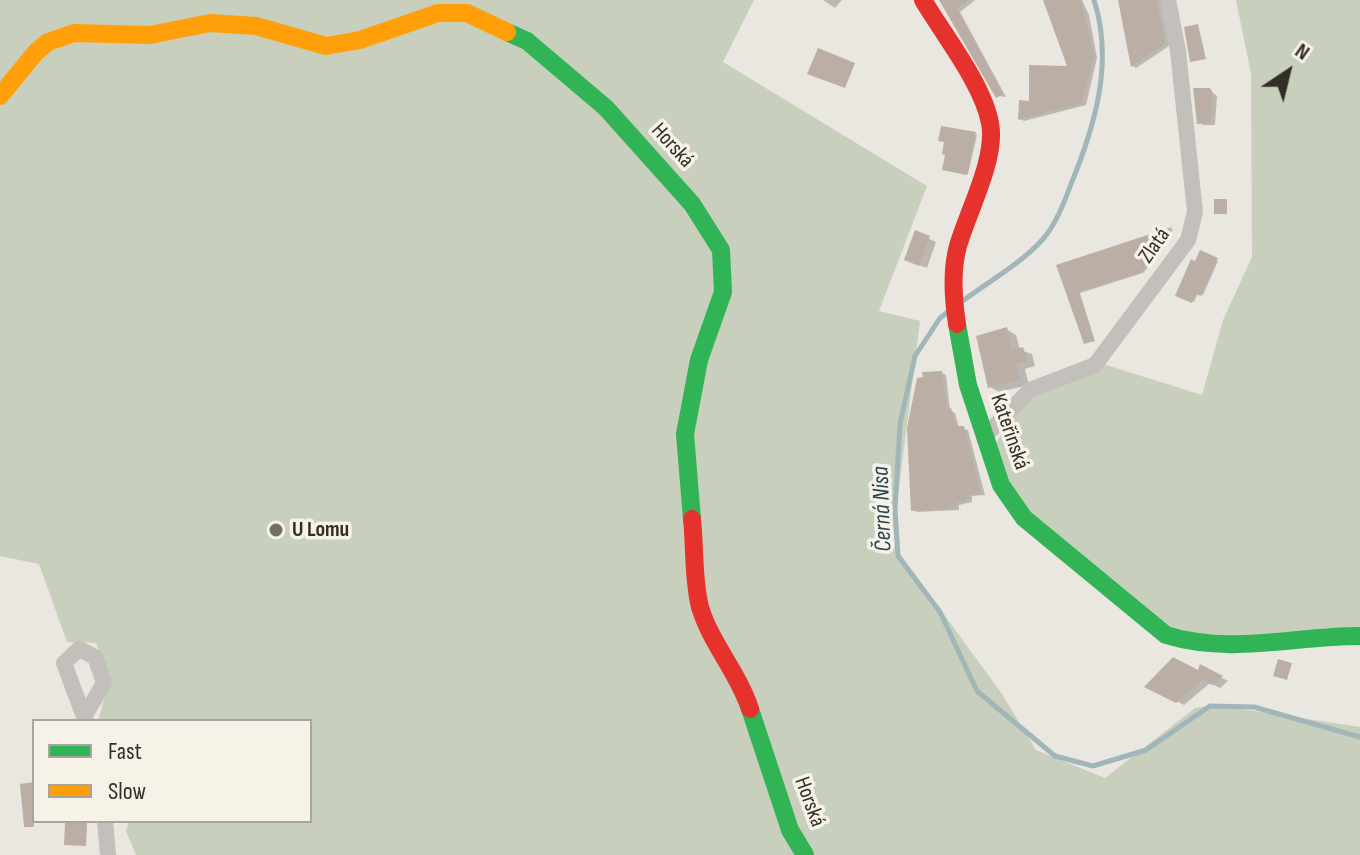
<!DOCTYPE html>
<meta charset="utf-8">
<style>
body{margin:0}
#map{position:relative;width:1360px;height:855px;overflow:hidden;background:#eae7e1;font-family:"Sofia Sans Condensed",sans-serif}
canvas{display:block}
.legend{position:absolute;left:32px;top:719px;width:280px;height:104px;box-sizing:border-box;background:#f7f2e8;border:2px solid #a9a49c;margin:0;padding:10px 14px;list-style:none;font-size:24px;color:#342e29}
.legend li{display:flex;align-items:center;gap:16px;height:40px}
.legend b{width:40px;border:2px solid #a9a49c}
.north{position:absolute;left:1248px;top:32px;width:80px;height:80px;-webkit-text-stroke:6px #f7f2e8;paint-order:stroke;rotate:35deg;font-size:22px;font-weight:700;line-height:32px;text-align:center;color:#342e29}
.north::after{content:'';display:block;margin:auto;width:28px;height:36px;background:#342e29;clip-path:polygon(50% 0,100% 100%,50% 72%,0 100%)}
</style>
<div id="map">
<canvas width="1360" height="855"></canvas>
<ul class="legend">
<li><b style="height:10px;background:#30b455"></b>Fast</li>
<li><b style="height:10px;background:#ff9f0a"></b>Slow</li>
</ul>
<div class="north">N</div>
</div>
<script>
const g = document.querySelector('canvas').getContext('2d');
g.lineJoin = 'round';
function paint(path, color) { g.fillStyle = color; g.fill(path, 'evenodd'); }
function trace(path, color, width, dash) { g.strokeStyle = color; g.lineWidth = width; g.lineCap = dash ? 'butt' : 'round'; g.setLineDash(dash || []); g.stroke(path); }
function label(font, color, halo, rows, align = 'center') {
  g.font = font + ' "Sofia Sans Condensed",sans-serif'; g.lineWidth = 7; g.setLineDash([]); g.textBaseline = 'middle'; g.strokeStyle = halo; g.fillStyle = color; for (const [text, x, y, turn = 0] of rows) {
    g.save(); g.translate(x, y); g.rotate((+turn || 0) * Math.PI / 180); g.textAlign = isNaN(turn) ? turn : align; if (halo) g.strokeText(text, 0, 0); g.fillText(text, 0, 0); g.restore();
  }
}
const green = new Path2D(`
 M0 0H754L723 62 927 186 879 311 920 321 892 543 1002 694 1036 750 1105 778 1195 708 1216 705 1360 727V855H136L126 831 129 821H310V721H98L110 678 96 643 67 642 39 564 0 556Z
 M1236 0H1360V627L1228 640 1171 627 1031 512 1009 481 995 446C1025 389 1047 388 1103 364L1202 395 1223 320 1252 257 1251 74Z`);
const shadow = new Path2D(`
 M823 0H842L835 8Z
 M941 0H975L960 12 1006 97 998 96Z
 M1045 0H1082L1089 15 1097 58 1086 105 1024 121 1020 119 1031 103 1069 68Z
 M1120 0H1163L1169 46 1136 68 1133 66Z
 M1209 90 1217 96 1215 125H1203L1199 122Z
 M943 129 977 135 968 174 946 170Z
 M1173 229 1163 251 1143 273 1080 293 1095 341 1085 343 1059 266Z
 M916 233 936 242 927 268 913 263Z
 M1201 253 1218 261 1203 295 1198 293 1194 302 1177 295Z
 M1006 329 1016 335 1020 350 1032 354 1035 366 1025 369 1029 385 999 392 990 387Z
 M942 373 946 375 950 410 955 413 959 428 968 430 985 495 972 496V502L959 505V510L917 512 913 510Z
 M1201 667 1228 681 1220 688 1210 683 1184 705 1148 686 1198 672Z`);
const stream = new Path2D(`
 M960 303C986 283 1021 264 1043 239 1056 224 1064 203 1071 184 1095 126 1114 62 1094 0
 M949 311 940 318 915 356 900 424 895 509 898 556 940 612 977 691 1055 756 1093 766 1146 750 1210 706 1254 707 1360 737`);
const building = new Path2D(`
 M939 0H969L957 9 1003 94 996 98Z
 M1043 0H1081L1094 55 1082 103 1018 120 1019 100 1029 101V65L1067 66Z
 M1118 0H1157L1165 44 1131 67Z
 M1198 24 1206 59 1190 62 1184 27Z
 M818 48 855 63 845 88 807 74Z
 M1193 88H1210L1213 93 1211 123 1197 124Z
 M941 126 976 132 967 175 942 170 945 155 942 154 944 142 938 141Z
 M1214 199H1227V214H1214Z
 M1172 227 1162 250 1140 273 1079 292 1094 341 1084 344 1056 265Z
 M915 230 930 236 919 266 904 260Z
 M1200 250 1218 258 1201 296 1196 294 1192 303 1175 296 1191 259 1195 261Z
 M1007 327 1012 350 1023 347 1027 361 1016 364 1020 380 988 388 976 336Z
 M942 371 947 409 951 408 956 426H964L982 494 968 495 969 500 956 503V508L911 511 907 428 917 378 923 377 922 372Z
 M1173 657 1198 670 1200 664 1223 676 1212 685 1202 680 1176 703 1144 687Z
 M1278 659 1292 663 1287 680 1273 676Z
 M34 782V827H24L20 784Z
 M65 823H87L86 846 64 845Z`);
const street = new Path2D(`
 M985 436 1030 390 1095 365 1188 240 1195 212 1178 51 1168 0
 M84 717 104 683 95 657 79 649 64 663 84 717 86 721
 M105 821 108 855`);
const fast = new Path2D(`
 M507 32 527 41 606 108 692 204 721 250 723 292 699 360 685 434 692 519
 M957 324 968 385 1001 485 1024 518 1166 635C1231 655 1294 636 1360 636
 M750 709 790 830 805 855`);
const slow = new Path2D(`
 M0 96 36 52 48 42 74 33 150 35 210 23 256 26 326 46 360 40 438 13H467L507 32`);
const jam = new Path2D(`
 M923 0C943 34 983 84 990 123 997 158 968 211 958 246 951 271 953 298 957 324
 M692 519C695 547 693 580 700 607 711 644 738 672 750 709`);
const markers = [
 [276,530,8,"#746f69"]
];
const streetNames = [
 ["Horská",672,146,48],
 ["Zlatá",1155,246,-55],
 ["Kateřinská",1009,432,71],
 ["Horská",809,802,70]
];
const poiNames = [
 ["U Lomu",292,530]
];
const waterNames = [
 ["Černá Nisa",883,509,-92]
];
paint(green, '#c9cfbd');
paint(shadow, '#0003');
trace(stream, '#a0b6b9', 5);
paint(building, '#bbaea5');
trace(street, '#c3bfba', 16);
trace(fast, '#30b455', 18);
trace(slow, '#ff9f0a', 18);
trace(jam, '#e5322d', 18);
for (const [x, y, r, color] of markers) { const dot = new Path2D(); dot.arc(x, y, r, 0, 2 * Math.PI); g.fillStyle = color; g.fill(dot); trace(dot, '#f7f2e8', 3); }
label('22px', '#342e29', '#f7f2e8', streetNames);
label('bold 22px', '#342e29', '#f7f2e8', poiNames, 'left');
label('italic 24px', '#24474f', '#f7f2e8', waterNames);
</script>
